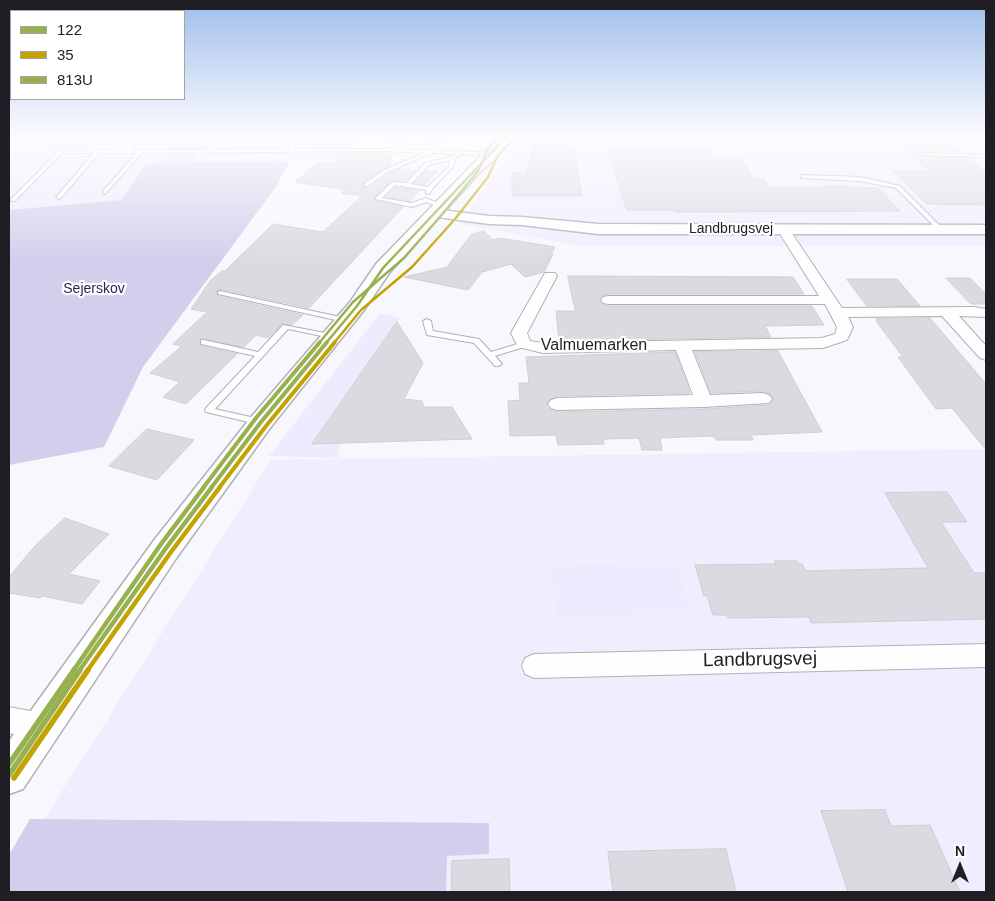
<!DOCTYPE html>
<style>
body{margin:0}
#map{position:relative;width:995px;height:901px;overflow:hidden;background:#f8f7fd;font-family:Arial,sans-serif}
canvas{display:block}
.frame{position:absolute;inset:0;border:10px solid #1f1e24;pointer-events:none}
.legend{position:absolute;left:10px;top:10px;width:175px;height:90px;box-sizing:border-box;background:#fff;border:1px solid #a5a5a7;margin:0;padding:6px 9px;list-style:none;font-size:15px;color:#1f1e24}
.legend li{display:flex;align-items:center;gap:10px;height:25px}
.legend b{width:25px;border:1px solid #a5a5a7}
.north{position:absolute;left:935px;top:841px;width:50px;height:50px;-webkit-text-stroke:4px #fff;paint-order:stroke;rotate:0deg;font-size:14px;font-weight:700;line-height:20px;text-align:center;color:#1f1e24}
.north::after{content:'';display:block;margin:auto;width:18px;height:22px;background:#1f1e24;clip-path:polygon(50% 0,100% 100%,50% 72%,0 100%)}
</style>
<div id="map">
<canvas width="995" height="901"></canvas>
<div class="frame"></div>
<ul class="legend">
<li><b style="height:6px;background:#98b14f"></b>122</li>
<li><b style="height:6px;background:#c3a302"></b>35</li>
<li><b style="height:6px;background:#98b14f"></b>813U</li>
</ul>
<div class="north">N</div>
</div>
<script>
const g = document.querySelector('canvas').getContext('2d');
g.lineJoin = 'round';
function paint(path, color) { g.fillStyle = color; g.fill(path, 'evenodd'); }
function trace(path, color, width, dash) { g.strokeStyle = color; g.lineWidth = width; g.lineCap = dash ? 'butt' : 'round'; g.setLineDash(dash || []); g.stroke(path); }
function label(font, color, halo, rows, align = 'center') {
  g.font = font + ' Arial,sans-serif'; g.lineWidth = 4.5; g.setLineDash([]); g.textBaseline = 'middle'; g.strokeStyle = halo; g.fillStyle = color; for (const [text, x, y, turn = 0] of rows) {
    g.save(); g.translate(x, y); g.rotate((+turn || 0) * Math.PI / 180); g.textAlign = isNaN(turn) ? turn : align; if (halo) g.strokeText(text, 0, 0); g.fillText(text, 0, 0); g.restore();
  }
}
const built = new Path2D(`
 M522 136H986V246H581L459 224Z
 M986 449V892H9V875L271 460Z`);
const green = new Path2D(`
 M12 136H354L353 160 147 163 121 200 9 210V139Z
 M380 313 400 318 312 443H340L338 458 269 456Z
 M678 562 692 614 557 617 551 565Z`);
const forest = new Path2D(`
 M290 161 275 188 143 367 104 447 9 465V210L121 200 147 163Z
 M30 819 489 823V854L447 856 446 892H9V855Z`);
const building = new Path2D(`
 M179 141H206L201 148H173Z
 M536 141 570 143 569 148H574L582 196H512V173H526Z
 M899 141 950 142 961 152 925 151 922 152V156L969 158 986 174V205L927 204 893 171H928Z
 M608 148H707L711 157H740L754 179H763L769 188H825L823 186H849L851 188H878L900 211 675 212 674 210H627Z
 M341 153 393 154 389 166 363 182 364 188H369L389 174 399 169 416 170 405 181H391L373 199 375 201 403 207 309 308 220 289 217 290 218 296 303 315 292 325 282 324 268 338 256 335 244 347 200 339 201 346 237 354 186 404 163 397 180 382 150 373 182 346 173 344 207 312 191 309 210 281 222 271H225L273 224 323 232 362 196 342 193 346 190 295 182 318 163H336Z
 M196 154 192 160H163L168 155Z
 M426 171H438L425 185 415 183Z
 M396 187 419 191 410 201 386 197Z
 M484 231 493 240 500 238 555 247 551 254H553L544 272 525 277 511 264 482 272 468 290 404 277 447 267 471 235Z
 M568 276 793 277 804 294H608L601 296 599 301 603 305 608 306H812L824 325 765 326 771 337 559 341 556 311H575Z
 M946 278H970L986 294V304H971Z
 M847 279H897L920 306H867Z
 M930 318 986 384V450L952 408 936 409 898 357H903L876 321H878L876 319Z
 M397 322 423 363 404 399 422 401 424 407H452L472 439 312 444Z
 M778 351 822 432 751 435 753 440H716L715 437 709 436 660 438 662 450H642L639 438 603 439 604 444 558 445 556 435 510 436 508 401 520 400 519 383H529L526 357 675 352 690 393 557 396 550 399 546 405 550 410 557 412 704 409 769 405 774 399 770 394 763 391 711 393 695 352Z
 M147 429 194 440 157 480 109 466Z
 M947 492 967 522H941L974 573H986V619L811 623 809 617 728 618 727 615H713L707 595 704 596 695 565 776 564 774 561H797L798 564H802L806 571 928 568 885 493Z
 M65 518 109 534 69 574 100 581 82 604 42 596 40 598 9 593V577L35 546Z
 M885 810 891 826 930 825 960 892H848L821 811Z
 M726 849 736 892H613L608 852Z
 M509 859 510 892H451L452 861Z`);
const service = new Path2D(`
 M60 136H65L49 151 124 150 138 136H143L130 150H206L217 136H221L211 150 289 149 296 136H300L293 149H385L399 136H404L390 149 431 150 433 143 439 136H444L437 143 436 150 492 153 494 154 492 155 460 154 455 159 453 167 432 189 430 194H426V190L395 185 382 198 412 203 426 198 443 205 444 206 441 208 426 202 412 207 375 199 392 182 406 183 425 163 451 157 455 154 432 153 388 172 368 186H364V184L384 170 424 153 386 151 142 153 105 194 103 193V191L137 153H99L61 198 59 199 56 197 57 196 94 153H62L15 201H11V199L57 153H45L43 152ZM450 160 449 166 428 187 411 184 429 165Z
 M945 136H979V137L977 138 947 137Z
 M925 153 986 155V157L923 155V154Z
 M803 175 860 177 900 186 944 230 939 231 896 188 860 181 801 178V176Z
 M220 291 345 318 349 320 345 322 218 294V292Z
 M427 319 431 321 433 331 479 339 491 352 524 342 528 344 527 346 495 356 502 364 498 366H495L474 343 427 335 423 321Z
 M283 325 331 334 335 336 331 338 288 329 215 409 264 420 265 422 264 424 261 425 206 412 205 410 206 408 255 356 201 344V340H204L258 352Z`);
const minor = new Path2D(`
 M972 136H983L986 139V147L982 146Z
 M783 225 787 226 842 308 974 307 986 309V317L959 316 986 346V360L980 358 942 316 848 317 853 327 847 340 823 348 692 350 710 395 763 393 769 395 772 399 769 403 704 407 557 410 551 408 548 404 551 400 557 398 693 395 676 350 543 353 518 347 511 333 545 273H555L557 276 527 333 530 341 543 343 822 338 835 334 837 327 825 304H608L603 303 601 300 603 297 608 296H819L777 229Z
 M986 644V667L534 678 525 674 522 666 525 658 534 654Z
 M9 707 41 713 50 717 54 726 50 735 41 739 9 733Z`);
const tertiary = new Path2D(`
 M434 209 489 216 522 217 598 224 986 225V234H598L522 225 489 224 429 216 427 213 429 210Z`);
const secondary = new Path2D(`
 M500 136H514L497 157 480 172 390 272 364 310 270 428 177 557 23 789 9 794V741L155 539 252 416 350 302 376 264Z`);
const bus1Far3 = new Path2D(`
 M326 343 357 306 383 268 507 136`);
const bus1Far2 = new Path2D(`
 M211 488 261 422 327 342`);
const bus1Far1 = new Path2D(`
 M79 671 166 548 212 487`);
const bus1 = new Path2D(`
 M9 775 80 670`);
const bus2Far3 = new Path2D(`
 M334 343 361 310 412 267 455 219 488 177 497 157 512 140`);
const bus2Far2 = new Path2D(`
 M219 488 266 426 335 342`);
const bus2Far1 = new Path2D(`
 M87 671 171 552 220 487`);
const bus2 = new Path2D(`
 M14 778 88 670`);
const bus3Far3 = new Path2D(`
 M319 343 353 302 404 258 445 211 478 171 487 151 499 136`);
const bus3Far2 = new Path2D(`
 M203 488 256 418 320 342`);
const bus3Far1 = new Path2D(`
 M73 671 161 544 204 487`);
const bus3 = new Path2D(`
 M9 764 74 670`);
const farStreetnames = [
 ["Landbrugsvej",731,229]
];
const farParknames = [
 ["Sejerskov",94,289]
];
const streetNames = [
 ["Valmuemarken",594,346]
];
const nearStreetnames = [
 ["Landbrugsvej",760,660,-1]
];
paint(built, '#f0eefe');
paint(green, '#eeebfe');
paint(forest, '#d3ceec');
paint(building, '#dbdae0');
trace(building, '#ceced3', 1);
trace(service, '#b0b0b5', 2);
trace(minor, '#b0b0b5', 2);
trace(tertiary, '#b0b0b5', 3);
trace(secondary, '#b0b0b5', 3);
paint(service, '#fefeff');
paint(minor, '#fefeff');
paint(tertiary, '#fefeff');
paint(secondary, '#fefeff');
trace(bus1Far3, '#98b14f', 2.5);
trace(bus1Far2, '#98b14f', 4);
trace(bus1Far1, '#98b14f', 4.5);
trace(bus1, '#98b14f', 5.5);
trace(bus2Far3, '#c3a302', 2.5);
trace(bus2Far2, '#c3a302', 4);
trace(bus2Far1, '#c3a302', 4.5);
trace(bus2, '#c3a302', 5.5);
trace(bus3Far3, '#98b14f', 2.5);
trace(bus3Far2, '#98b14f', 4);
trace(bus3Far1, '#98b14f', 4.5);
trace(bus3, '#98b14f', 5.5);
const sky = g.createLinearGradient(0, 0, 0, 262);
sky.addColorStop(0, '#9fbeec');
sky.addColorStop(0.52, '#fcfbfe');
sky.addColorStop(1, '#fcfbfe00');
g.fillStyle = sky;
g.fillRect(0, 0, 995, 262);
label('14px', '#1f1e24', '#fff', farStreetnames);
label('14px', '#2f205b', '#fff', farParknames);
label('16px', '#1f1e24', '#fff', streetNames);
label('19px', '#1f1e24', '#fff', nearStreetnames);
</script>
